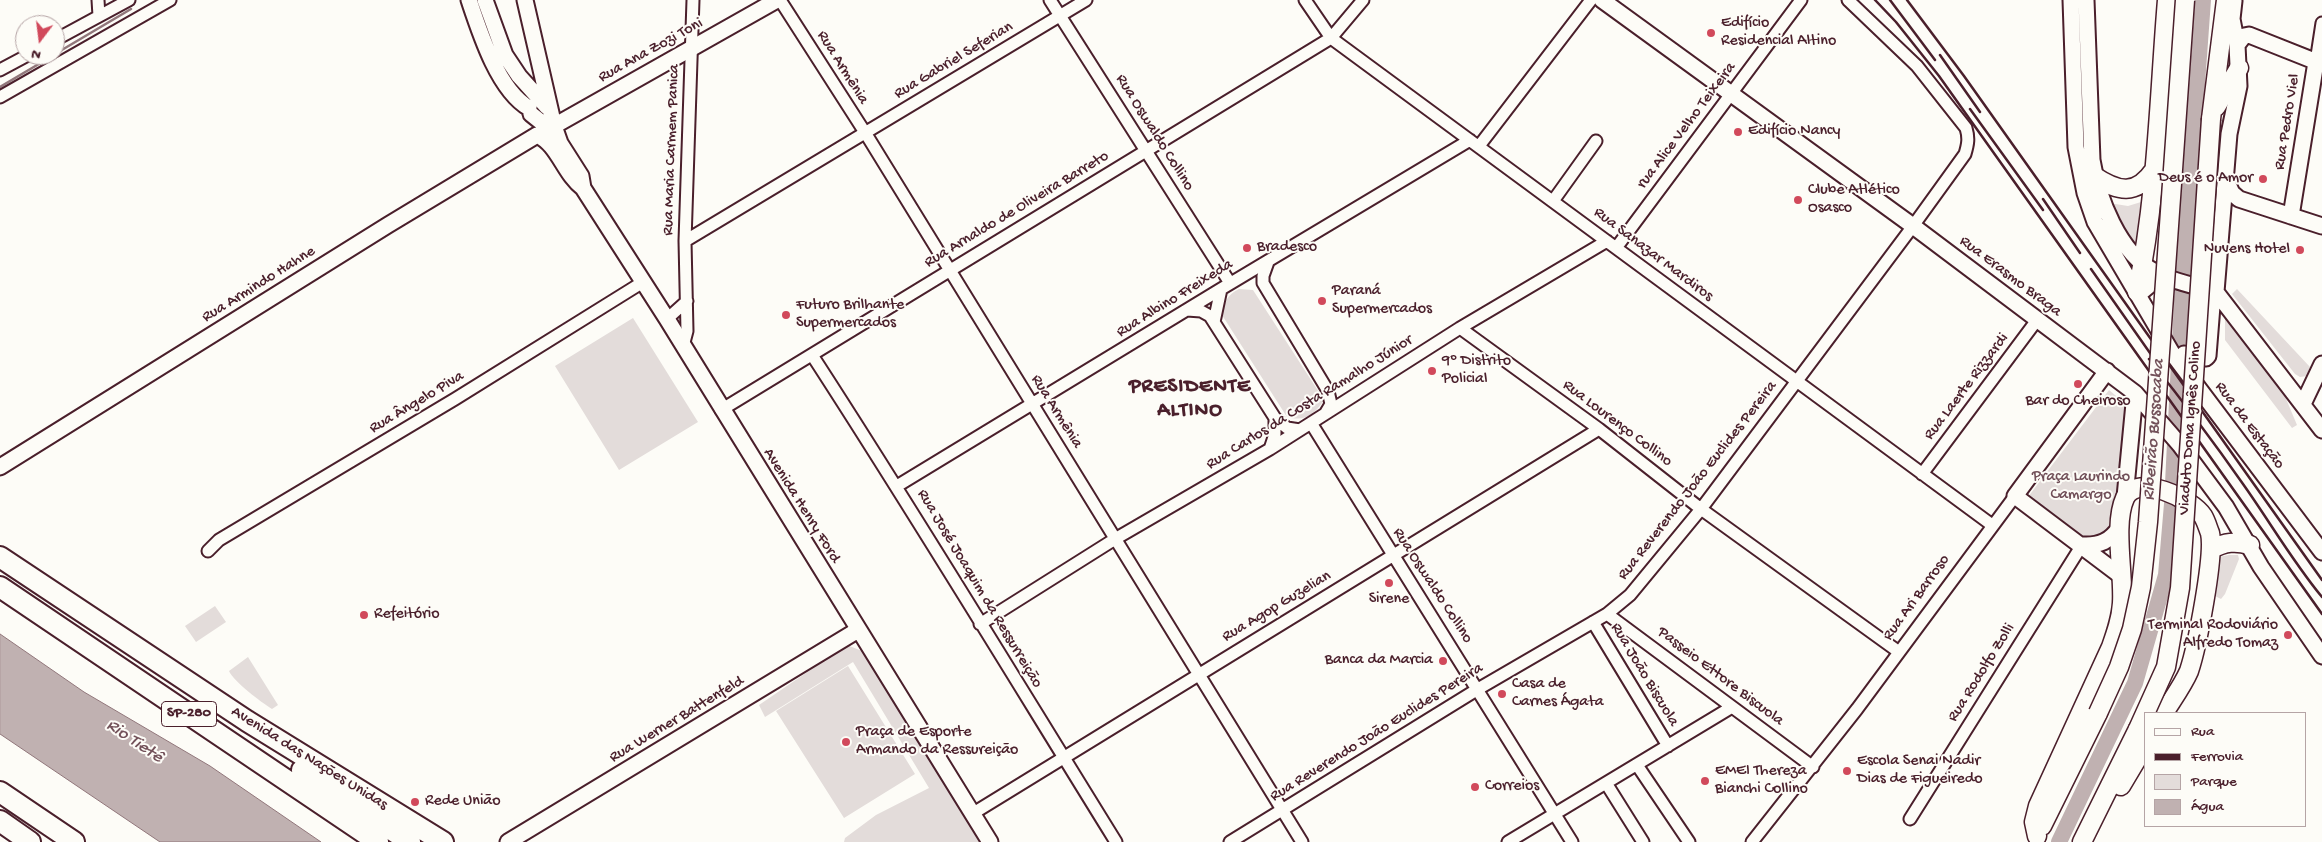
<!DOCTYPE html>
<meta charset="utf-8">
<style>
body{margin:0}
#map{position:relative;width:2322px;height:842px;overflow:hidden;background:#fdfcf7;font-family:"Gochi Hand",sans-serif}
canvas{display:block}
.legend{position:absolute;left:2144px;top:712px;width:162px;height:115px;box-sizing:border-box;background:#fdfcf7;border:1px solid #b5a4a5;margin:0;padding:6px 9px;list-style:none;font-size:15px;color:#4a1f2b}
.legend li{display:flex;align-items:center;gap:10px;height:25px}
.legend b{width:25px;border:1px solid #b5a4a5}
.north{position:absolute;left:15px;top:15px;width:50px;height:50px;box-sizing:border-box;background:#fdfcf7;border:1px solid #b5a4a5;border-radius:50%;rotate:195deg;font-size:14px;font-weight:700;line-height:20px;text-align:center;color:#4a1f2b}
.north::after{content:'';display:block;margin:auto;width:18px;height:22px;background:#d1495b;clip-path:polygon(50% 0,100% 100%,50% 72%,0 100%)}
</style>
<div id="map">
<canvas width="2322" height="842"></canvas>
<ul class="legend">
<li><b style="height:6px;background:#fdfcf7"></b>Rua</li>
<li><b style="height:6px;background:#4a1f2b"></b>Ferrovia</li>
<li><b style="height:14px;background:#e3dcda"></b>Parque</li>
<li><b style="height:14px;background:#c0b1b1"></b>Água</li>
</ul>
<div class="north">N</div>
</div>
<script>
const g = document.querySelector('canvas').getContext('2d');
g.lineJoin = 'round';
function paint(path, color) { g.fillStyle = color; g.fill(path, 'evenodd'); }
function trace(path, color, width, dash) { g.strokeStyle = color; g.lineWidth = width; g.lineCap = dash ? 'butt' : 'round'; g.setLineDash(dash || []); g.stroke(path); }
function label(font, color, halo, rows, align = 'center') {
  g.font = font + ' "Gochi Hand",sans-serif'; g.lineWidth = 4; g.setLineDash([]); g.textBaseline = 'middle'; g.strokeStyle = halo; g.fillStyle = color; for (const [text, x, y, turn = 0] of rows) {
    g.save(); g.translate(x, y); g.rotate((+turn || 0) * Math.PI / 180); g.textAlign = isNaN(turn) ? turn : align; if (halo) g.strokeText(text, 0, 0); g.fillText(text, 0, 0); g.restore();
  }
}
const green = new Path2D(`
 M2141 202 2138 251 2132 245 2109 203 2128 206Z
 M1239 289 1253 290 1324 400C1314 415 1305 422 1287 417L1222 315C1224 302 1227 295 1239 289Z
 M2237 289 2310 367 2307 376 2300 377 2295 374 2232 294Z
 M633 318 698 422 619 470 555 366Z
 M2225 318 2284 394 2297 425 2292 428 2225 340Z
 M2109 390 2121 400 2130 420 2123 490 2111 511 2112 530 2110 534 2087 540 2028 497Z
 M2229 555H2238L2239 559 2225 594 2221 599 2211 594 2218 557Z
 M215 606 226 622 196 642 185 626Z
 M847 645 862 651 982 842H844L845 838 876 815 929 788 853 662 765 717 759 705Z
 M248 657 278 705 272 709C261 702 234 682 229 671Z
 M848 666 915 774 844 818 776 711Z`);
const water = new Path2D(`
 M0 634 84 692 210 766 321 842H160L0 734Z`);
const stream = new Path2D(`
 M55 54 131 9
 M0 87 54 55`);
const river = new Path2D(`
 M2059 842 2135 683 2166 575 2172 504 2183 280 2203 0`);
const street = new Path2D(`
 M98 0 99 16
 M780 0 866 134 1302 842
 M1050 0 1230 283
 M1305 0 1331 38 1992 525
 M55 40 129 0
 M2316 62 2322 23
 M0 70 28 55
 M0 97 170 0
 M1479 146 1591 0
 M1553 201 1596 141
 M685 241 1086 0
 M1616 248 1801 0
 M1268 262 1263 276V283L1328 391 1331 404 1325 414
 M1187 310 1201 311 1210 316 1275 418 1287 428 1300 430
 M667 319 687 301
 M1214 322 1221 289
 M1460 328 1599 429 1701 509 1899 652
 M683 346 687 331 685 241 693 0
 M812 355C916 515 1015 679 1116 842
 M721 410 1331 38 1363 0
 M1311 423 1572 842
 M1270 449 1275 434V418
 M1922 474 2037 320
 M897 486 1221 289 1470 140
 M208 551 219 540 455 399 643 282
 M1607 614 1813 767
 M1593 622 1668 746
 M980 624 1115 539 1270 449 1460 328 1607 241
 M1637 765 1689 842
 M1606 783 1643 842
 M972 814 1599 429
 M1910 819 2082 545
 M1230 842 1478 689 1607 614 1630 595 1701 509 1913 226 1965 154C1968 144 1969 138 1966 128L1917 66 1848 0
 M1508 842 1732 707
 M1752 842 1857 709 2015 496`);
const secondary = new Path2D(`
 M469 0C480 33 498 90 529 108
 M485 0 505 55 519 76 547 107
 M525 0 554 126 560 143 581 176 583 188C564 174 558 144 537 135
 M1602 0 1913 226 2135 393 2180 445 2226 507 2261 567 2322 656
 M2071 0 2076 147 2085 193 2095 222 2172 353 2322 552
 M2086 0 2092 160C2098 198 2119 253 2155 272 2171 281 2192 285 2210 290
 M2237 45 2244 36 2249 35 2322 64
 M531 114 546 126H554L777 0
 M2225 178 2232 193 2239 199 2322 226
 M583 188 667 319 990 842
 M2291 216 2316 62
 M2216 292 2322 430
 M2139 294 2152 283 2173 281
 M2184 354 2206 358 2208 356 2212 306 2216 292 2229 134 2239 86 2237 45 2232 19 2234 1
 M2107 371 2015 496 2121 576
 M2303 404 2322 364
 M0 467 388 225 537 135
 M2125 497 2135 393
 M2082 545C2100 546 2110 541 2120 527
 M508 842 858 630`);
const primary = new Path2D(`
 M2216 107 2239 68
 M2211 119 2226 0
 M2094 176C2118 192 2136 196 2154 170
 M2137 292C2157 197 2159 97 2167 0
 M2212 549C2225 542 2235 541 2250 545
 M2121 786 2146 744
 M2042 826 2098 713
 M2037 836 2034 822 2038 806 2111 647C2116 633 2121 619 2122 603 2124 574 2113 524 2125 498 2137 472 2192 499 2203 516 2206 521 2208 528 2210 533 2215 555 2197 647 2189 671 2183 685 2172 700 2164 713
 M2082 842 2138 729`);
const highway = new Path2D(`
 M0 557 247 721 443 842
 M0 587 378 842
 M302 770 410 842
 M0 792 74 842
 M0 821 30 842`);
const rail = new Path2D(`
 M1875 0 1896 22 1939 76 2322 614
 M1890 0 1935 60
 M1907 0 1964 76 2322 580
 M1940 55 1980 112
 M1970 109 2043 210
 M2043 199 2080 253
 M2091 269 2157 363
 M2149 359C2182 400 2213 441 2243 484 2270 522 2293 562 2322 597`);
const primaryBridge = new Path2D(`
 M2098 713 2119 667 2132 629 2141 587 2148 522 2185 0
 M2138 729 2166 667 2180 588 2211 119`);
const markers = [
 [1711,33,5,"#d1495b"],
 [1738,132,5,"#d1495b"],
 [2263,179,5,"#d1495b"],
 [1798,200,5,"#d1495b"],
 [1247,248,5,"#d1495b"],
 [2300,250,5,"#d1495b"],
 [1322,301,5,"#d1495b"],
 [786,315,5,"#d1495b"],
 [1432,371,5,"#d1495b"],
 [2078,384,5,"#d1495b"],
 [1389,583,5,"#d1495b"],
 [364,615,5,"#d1495b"],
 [2288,635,5,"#d1495b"],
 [1443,661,5,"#d1495b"],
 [1502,694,5,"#d1495b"],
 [846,742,5,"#d1495b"],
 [1847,771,5,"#d1495b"],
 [1705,781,5,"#d1495b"],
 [1475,787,5,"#d1495b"],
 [415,802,5,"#d1495b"]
];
const shields = [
 [189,714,55]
];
const shieldNames = [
 ["SP-280",189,714]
];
const poiNames = [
 ["Edifício",1721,24],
 ["Residencial Altino",1721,42],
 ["Edifício Nancy",1748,132],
 ["Deus é o Amor",2253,179,"right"],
 ["Clube Atlético",1808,191],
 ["Osasco",1808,209],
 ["Bradesco",1257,248],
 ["Nuvens Hotel",2290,250,"right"],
 ["Paraná",1332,292],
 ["Supermercados",1332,310],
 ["Futuro Brilhante",796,306],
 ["Supermercados",796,324],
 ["9º Distrito",1442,362],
 ["Policial",1442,380],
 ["Bar do Cheiroso",2078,402,"center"],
 ["Sirene",1389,600,"center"],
 ["Refeitório",374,615],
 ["Terminal Rodoviário",2278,626,"right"],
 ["Alfredo Tomaz",2278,644,"right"],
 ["Banca da Marcia",1433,661,"right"],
 ["Casa de",1512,685],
 ["Carnes Ágata",1512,703],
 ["Praça de Esporte",856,733],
 ["Armando da Ressureição",856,751],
 ["Escola Senai Nadir",1857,762],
 ["Dias de Figueiredo",1857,780],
 ["EMEI Thereza",1715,772],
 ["Bianchi Collino",1715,790],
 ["Correios",1485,787],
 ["Rede União",425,802]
];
const streetNames = [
 ["Rua Ana Zozi Toni",651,51,-29],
 ["Rua Gabriel Seferian",954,61,-31],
 ["Rua Armênia",842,68,58],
 ["Rua Pedro Viel",2288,122,-81],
 ["rua Alice Velho Teixeira",1687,126,-53],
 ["Rua Oswaldo Collino",1154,133,58],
 ["Rua Maria Carmem Panica",672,150,-88],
 ["Rua Arnaldo de Oliveira Barreto",1017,210,-31],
 ["Rua Sanazar Mardiros",1653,255,37],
 ["Rua Erasmo Braga",2010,277,37],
 ["Rua Armindo Hahne",259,285,-32],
 ["Rua Albino Freixeda",1175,299,-32],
 ["Rua Laerte Rizzardi",1967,387,-53],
 ["Rua Ângelo Piva",417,403,-31],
 ["Rua Carlos da Costa Ramalho Júnior",1310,403,-32],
 ["Rua Armênia",1056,412,58],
 ["Rua Lourenço Collino",1617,424,37],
 ["Rua da Estação",2249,426,53],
 ["Viaduto Dona Ignês Colino",2191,428,-86],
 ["Rua Reverendo João Euclides Pereira",1698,481,-52],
 ["Avenida Henry Ford",801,506,58],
 ["Rua Oswaldo Collino",1432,586,57],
 ["Rua José Joaquim da Ressurreição",979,589,59],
 ["Rua Ari Barroso",1917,598,-54],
 ["Rua Agop Guzelian",1277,607,-31],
 ["Rua Rodolfo Zolli",1982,673,-58],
 ["Rua João Biscuola",1644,675,59],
 ["Passeio Ettore Biscuola",1720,677,37],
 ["Rua Werner Battenfeld",677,720,-31],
 ["Rua Reverendo João Euclides Pereira",1377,733,-32],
 ["Avenida das Nações Unidas",309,759,32]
];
const parkNames = [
 ["Praça Laurindo",2081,478],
 ["Camargo",2081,496]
];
const waterNames = [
 ["Ribeirão Bussocaba",2155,430,-86],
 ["Rio Tietê",134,742,34]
];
const districtNames = [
 ["PRESIDENTE",1190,388],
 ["ALTINO",1190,412]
];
paint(green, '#e3dcda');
paint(water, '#c0b1b1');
trace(water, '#91777b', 1);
trace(stream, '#91777b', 2.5);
trace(river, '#c0b1b1', 16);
trace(street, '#4a1f2b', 15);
trace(secondary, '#4a1f2b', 19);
trace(primary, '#4a1f2b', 21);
trace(highway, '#4a1f2b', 24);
trace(street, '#fdfcf7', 11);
trace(secondary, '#fdfcf7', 15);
trace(primary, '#fdfcf7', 18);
trace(highway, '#fdfcf7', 20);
trace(rail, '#4a1f2b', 2.5);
trace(primaryBridge, '#4a1f2b', 21, []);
trace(primaryBridge, '#fdfcf7', 18);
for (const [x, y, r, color] of markers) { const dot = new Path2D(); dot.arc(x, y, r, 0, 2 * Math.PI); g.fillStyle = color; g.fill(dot); trace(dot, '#fdfcf7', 2); }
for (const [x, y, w] of shields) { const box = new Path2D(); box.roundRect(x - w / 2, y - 12.5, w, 25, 4); g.fillStyle = '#fdfcf7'; g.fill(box); trace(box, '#4a1f2b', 1); }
label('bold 15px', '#4a1f2b', null, shieldNames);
label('16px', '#4a1f2b', '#fdfcf7', poiNames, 'left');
label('16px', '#4a1f2b', '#fdfcf7', streetNames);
label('16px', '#704e57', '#fdfcf7', parkNames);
label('italic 18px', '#73525a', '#fdfcf7', waterNames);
g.letterSpacing = '1px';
label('bold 21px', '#4a1f2b', '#fdfcf7', districtNames);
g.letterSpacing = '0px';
</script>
